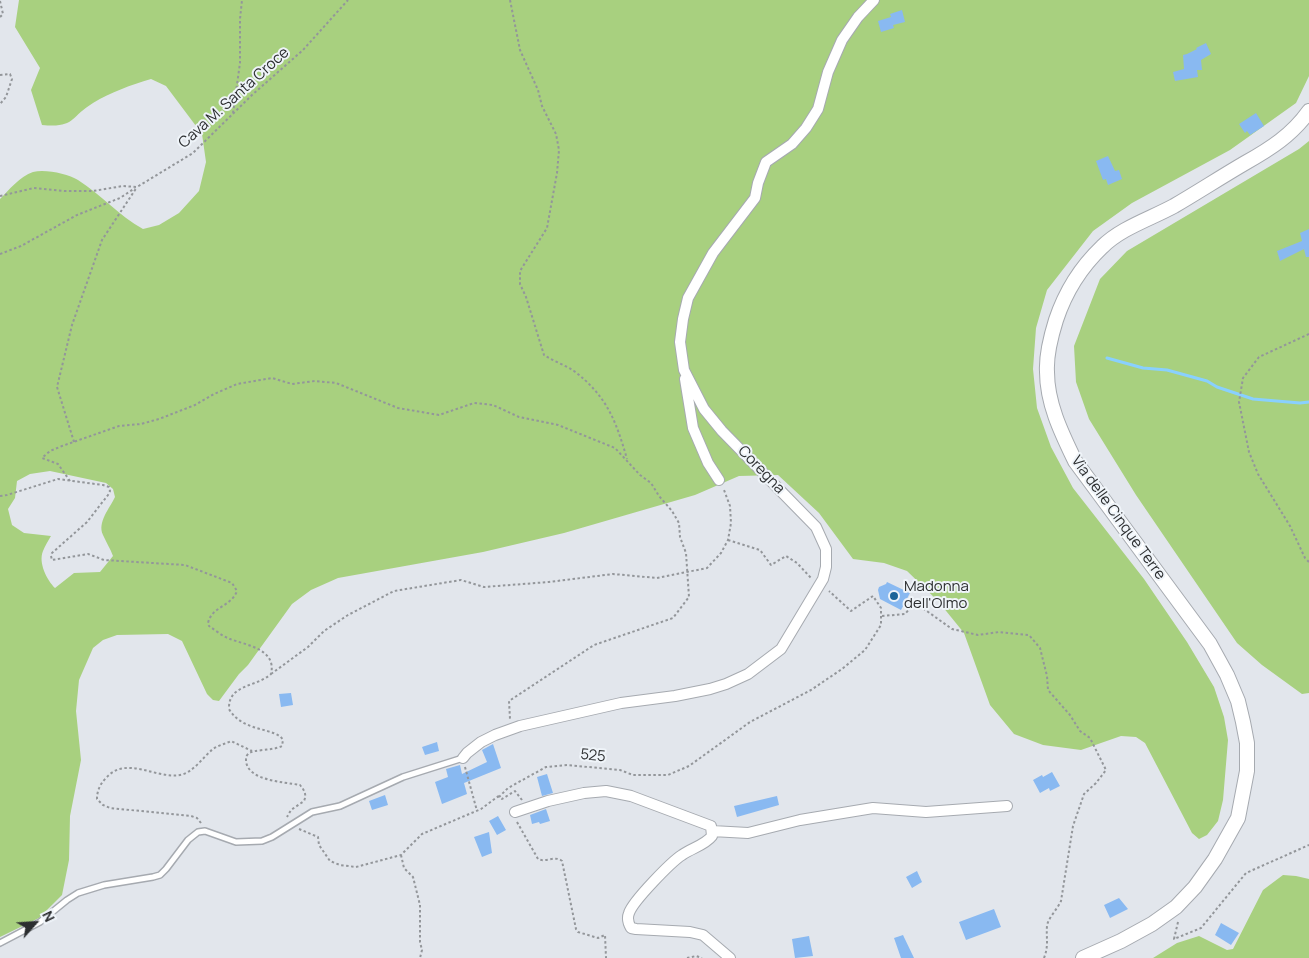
<!DOCTYPE html>
<style>
body{margin:0}
#map{position:relative;width:1309px;height:958px;overflow:hidden;background:#e2e6ec;font-family:Manrope,sans-serif}
canvas{display:block}
.north{position:absolute;left:10px;top:898px;width:50px;height:50px;-webkit-text-stroke:4px #eff4f9;paint-order:stroke;rotate:64deg;font-size:14px;font-weight:700;line-height:20px;text-align:center;color:#2c2e30}
.north::after{content:'';display:block;margin:auto;width:18px;height:22px;background:#2c2e30;clip-path:polygon(50% 0,100% 100%,50% 72%,0 100%)}
</style>
<div id="map">
<canvas width="1309" height="958"></canvas>
<div class="north">N</div>
</div>
<script>
const g = document.querySelector('canvas').getContext('2d');
g.lineJoin = 'round';
function paint(path, color) { g.fillStyle = color; g.fill(path, 'evenodd'); }
function trace(path, color, width, dash) { g.strokeStyle = color; g.lineWidth = width; g.lineCap = dash ? 'butt' : 'round'; g.setLineDash(dash || []); g.stroke(path); }
function label(font, color, halo, rows, align = 'center') {
  g.font = font + ' Manrope,sans-serif'; g.lineWidth = 4; g.setLineDash([]); g.textBaseline = 'middle'; g.strokeStyle = halo; g.fillStyle = color; for (const [text, x, y, turn = 0] of rows) {
    g.save(); g.translate(x, y); g.rotate((+turn || 0) * Math.PI / 180); g.textAlign = isNaN(turn) ? turn : align; if (halo) g.strokeText(text, 0, 0); g.fillText(text, 0, 0); g.restore();
  }
}
const green = new Path2D(`
 M19 0H1309V76L1296 103 1230 150 1132 203 1093 231 1047 290 1036 328 1033 369 1037 408 1051 447 1073 488 1144 579 1187 642 1214 687 1224 717 1228 740 1223 800 1218 821 1207 835 1199 839 1192 833 1145 743 1136 737 1121 736 1081 750 1043 745 1014 734 990 705 964 633 938 601 907 571 884 563 853 559 819 513 778 475 739 476 695 495 564 533 483 552 338 578 311 590 292 604 248 665 239 674 219 701 213 700 207 694 182 641 168 634 117 635 103 640 93 648 79 680 76 711 81 760 70 816 69 860 62 895 39 918 0 937V199C9 190 20 176 33 172 46 169 68 174 78 180 102 195 119 216 143 229L159 225 179 213 199 191 206 162 202 134 166 86 151 79C131 85 111 92 93 103 69 118 75 128 42 125L31 90 40 68 15 27ZM50 471 106 483 113 489 115 497C110 508 97 522 103 535 106 542 110 548 113 556L100 572 74 573 55 588C47 580 38 563 43 551 45 546 48 541 51 536L24 533 12 525 8 509 15 498 17 481 30 474Z
 M1309 141V693L1302 694 1262 665 1237 643 1136 495 1089 419 1076 382 1074 346 1100 279 1127 251 1299 149Z
 M1283 875 1296 876 1309 879V958H1153L1177 943 1199 936 1227 950 1233 949 1263 890Z`);
const stream = new Path2D(`
 M1107 358 1143 368 1167 370 1207 381 1217 387 1253 399 1300 403 1309 402`);
const building = new Path2D(`
 M902 10 905 22 893 25 894 28 881 32 878 21 891 17 890 14Z
 M1206 43 1211 54 1201 60 1202 70H1197L1198 77 1175 81 1173 72 1184 69 1183 55 1187 54 1197 49 1196 48Z
 M1256 113 1264 126 1250 135 1247 131 1245 133 1239 124Z
 M1108 156 1115 171 1119 170 1122 179 1108 185 1106 179 1103 180 1096 161Z
 M1309 229V257H1306L1304 249 1280 261 1277 251 1302 241 1300 233Z
 M887 582 910 593 901 610 880 599 878 590 879 587 886 584Z
 M291 693 293 705 281 707 279 694Z
 M437 742 439 751 425 755 422 747Z
 M493 744 501 768 464 783 467 794 442 804 435 782 448 777 446 769 460 765 462 774 487 762 482 750Z
 M1052 772 1060 786 1050 791 1049 788 1040 793 1033 780 1042 775 1043 777Z
 M547 774 553 793 542 796 537 777Z
 M385 795 388 805 372 810 369 801Z
 M777 796 779 805 737 817 734 806Z
 M546 809 550 821 540 824 539 822 532 824 530 815Z
 M498 816 506 830 497 835 489 821Z
 M489 832 492 853 482 857 474 837Z
 M917 871 922 882 912 888 906 877Z
 M1119 898 1128 909 1110 918 1104 905Z
 M994 909 1001 927 966 940 959 922Z
 M1221 923 1239 933 1231 945 1215 935Z
 M903 935 914 958H901L894 938Z
 M809 936 813 956 795 958 792 939Z`);
const path = new Path2D(`
 M510 0 520 50 538 90 542 106 556 134 559 150 557 173 547 228 520 271V284L526 297 544 355C553 361 565 365 574 371 607 396 616 421 627 459
 M0 1 3 14 0 17
 M0 75 10 74 12 79 6 97 0 104
 M233 113 240 63V19L242 0
 M0 196 34 188 64 191H93L123 186 137 187 193 153 252 95 303 50 348 0
 M0 254 21 246 77 215 120 198 135 188
 M1309 334 1259 357 1243 378 1239 402 1249 452 1258 474 1290 526 1305 558 1309 562
 M74 442 57 387 72 325 102 240 137 187
 M70 481 58 464 42 458 50 451 62 446 119 426 141 424 159 419 195 405 214 394 237 384 272 378 292 384 315 381 336 383 398 408 439 415 474 403 493 405 519 417 558 425 615 448 640 475 651 483 659 496 672 511 679 523 680 537 686 553 689 597 673 618 594 645 509 701 510 719
 M0 496 7 495 58 479 103 485 109 487 110 491 108 495 87 522 52 553 51 556 52 560 88 554 104 560 185 565 232 583 237 591C231 607 212 606 208 623L209 626C215 630 222 636 230 639 246 645 277 649 271 674 257 687 228 684 229 709 243 733 276 727 283 740L282 746C273 751 252 749 248 754 246 756 246 758 246 761 248 781 284 782 300 785 304 790 307 794 304 801L291 810 287 817
 M728 540 760 550 771 565 786 556 797 563 811 578
 M882 616 905 614 912 606 924 609 952 629 978 635 999 632 1029 635 1040 648 1047 676 1048 690 1070 715 1080 731 1090 738 1106 770 1096 783 1084 794 1073 826 1061 901C1058 908 1047 920 1047 926 1046 938 1049 945 1044 958
 M271 674 308 647 324 631 348 615 394 591 461 580 484 587 549 582 613 574 657 578 707 568 721 553 728 540 731 523 730 506 724 490
 M465 767 477 811
 M522 800 515 791 502 799 499 797 508 788 546 767 567 765 620 770 633 775H668L689 766 750 722 811 690 842 669 865 650 881 625V608L873 596 851 611 829 591
 M517 822 538 859C546 863 555 855 562 861L576 929 578 932 598 938 605 935 606 958
 M201 823 197 818 191 816 110 808 103 805 97 799C97 791 100 784 106 778 126 755 155 779 180 775 193 773 203 757 213 749 219 745 225 744 231 741L252 751
 M299 829 318 837 319 845 330 861 340 865 356 867 401 855 422 834 481 809 500 795
 M401 855 404 868 413 877 420 905V942L422 950 420 958
 M1178 922 1174 939 1201 928 1246 873 1309 845
 M687 958 696 956 702 958`);
const service = new Path2D(`
 M0 943 40 922 67 900 78 893 104 885 153 877 160 875 166 869 188 840 198 832 205 831 236 842 262 841 272 837 312 812 340 806 403 777 463 758`);
const minor = new Path2D(`
 M685 379 693 428 708 463 719 480
 M463 758 467 753 481 742 495 735 520 726 621 703 675 696 710 689 726 684 748 674 781 649 823 579 826 567V549L816 527 722 431 704 409 684 370 680 342 683 319 688 298 713 253 755 198 758 183 766 162 792 144 806 128 818 109 828 72 842 40 858 17 874 0
 M515 812 548 801 584 793 606 791 631 796 711 826 712 836C705 845 692 848 682 855 671 862 633 901 629 913 627 918 628 923 631 928L636 929 690 932 703 935 730 958
 M712 831 748 833 800 820 873 808 926 812 1007 806`);
const secondary = new Path2D(`
 M1083 958 1121 941 1152 924 1176 907 1195 887 1215 859 1238 818 1247 771V743L1243 722 1238 701 1227 675 1210 644 1075 461C1062 434 1047 404 1047 372 1046 355 1051 336 1056 320 1065 293 1081 267 1102 247 1121 228 1150 219 1174 206 1198 192 1221 177 1245 163 1270 149 1292 135 1309 111`);
const markers = [
 [894,596,5,"#1b6498"]
];
const streetNames = [
 ["Cava M. Santa Croce",234,98,-42],
 ["Coregna",761,470,46],
 ["Via delle Cinque Terre",1118,518,54],
 ["525",593,756,6]
];
const poiNames = [
 ["Madonna",904,587],
 ["dell'Olmo",904,604]
];
paint(green, '#a8d07f');
trace(stream, '#89d0fe', 3);
paint(building, '#89b9f1');
trace(service, '#a6aab0', 8);
trace(minor, '#a6aab0', 12);
trace(secondary, '#a6aab0', 16);
trace(path, '#93969a', 2, [2.5, 2.5]);
trace(service, '#fff', 5);
trace(minor, '#fff', 10);
trace(secondary, '#fff', 14);
for (const [x, y, r, color] of markers) { const dot = new Path2D(); dot.arc(x, y, r, 0, 2 * Math.PI); g.fillStyle = color; g.fill(dot); trace(dot, '#eff4f9', 2); }
label('15px', '#2c2e30', '#eff4f9', streetNames);
label('15px', '#2c2e30', '#eff4f9', poiNames, 'left');
</script>
